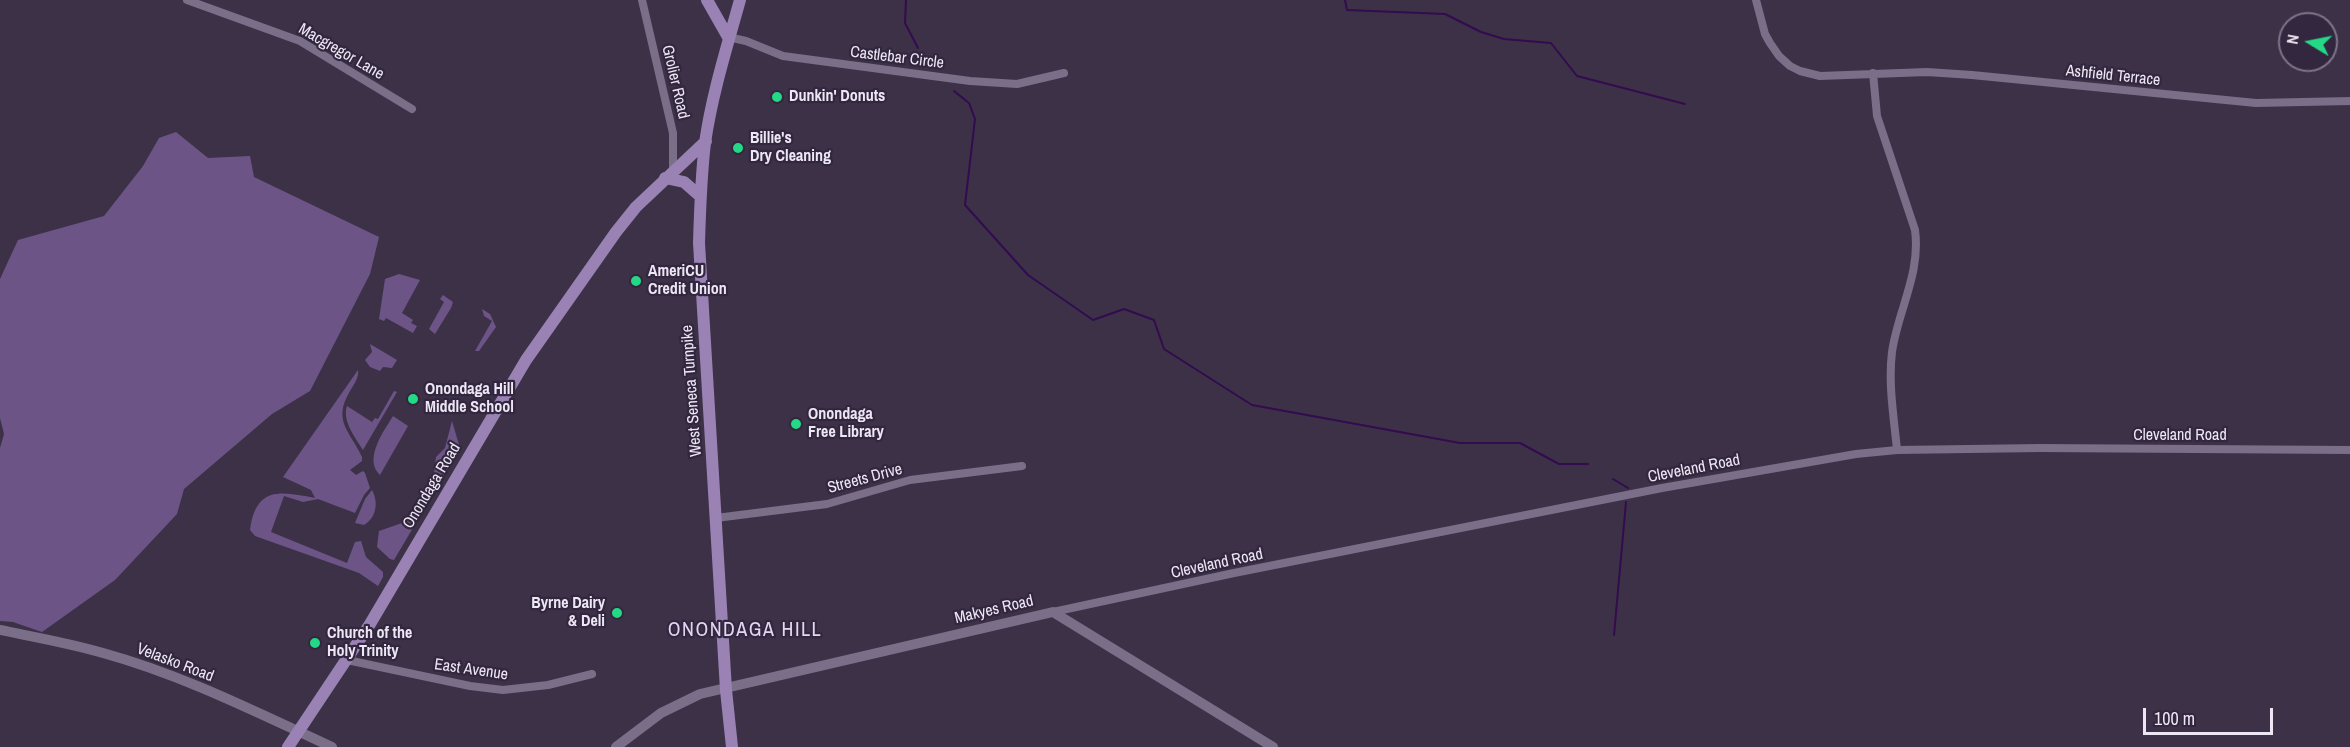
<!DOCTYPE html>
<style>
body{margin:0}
#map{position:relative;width:2350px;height:747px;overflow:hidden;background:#3d3148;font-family:"Archivo Narrow",sans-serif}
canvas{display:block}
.north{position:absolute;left:2278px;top:12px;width:60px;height:60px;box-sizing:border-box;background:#32273e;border:2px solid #7d7487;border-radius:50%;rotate:280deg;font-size:16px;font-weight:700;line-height:24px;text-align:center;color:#ede7f5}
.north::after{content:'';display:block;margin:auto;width:21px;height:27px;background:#24d886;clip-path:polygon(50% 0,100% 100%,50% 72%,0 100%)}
.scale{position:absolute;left:2143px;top:708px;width:130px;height:27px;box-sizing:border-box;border:3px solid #ede7f5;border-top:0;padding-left:8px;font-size:18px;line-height:21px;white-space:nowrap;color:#ede7f5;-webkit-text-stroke:4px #32273e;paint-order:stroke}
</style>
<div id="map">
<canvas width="2350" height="747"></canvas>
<div class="north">N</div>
<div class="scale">100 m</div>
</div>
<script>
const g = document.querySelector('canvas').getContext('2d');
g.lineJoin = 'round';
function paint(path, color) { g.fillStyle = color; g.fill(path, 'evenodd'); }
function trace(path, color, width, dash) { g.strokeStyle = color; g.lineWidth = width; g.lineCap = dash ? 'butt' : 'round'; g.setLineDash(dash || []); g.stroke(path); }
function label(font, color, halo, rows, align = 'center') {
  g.font = font + ' "Archivo Narrow",sans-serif'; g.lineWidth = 4.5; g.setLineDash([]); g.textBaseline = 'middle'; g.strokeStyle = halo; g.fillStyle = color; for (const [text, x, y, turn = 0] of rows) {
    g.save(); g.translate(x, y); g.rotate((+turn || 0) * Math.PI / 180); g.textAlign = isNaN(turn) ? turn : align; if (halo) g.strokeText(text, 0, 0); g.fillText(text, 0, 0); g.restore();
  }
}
const green = new Path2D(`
 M176 132 208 158 250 156 254 177 379 237 370 274 310 391 272 414 184 489 177 514 115 580 42 632 13 622 0 621V448L4 434 0 418V279L18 240 104 216 143 166 159 138Z
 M399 274 420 280 402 313 413 320 411 323 417 326 413 333 386 318 384 321 379 319 385 279Z
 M443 295 453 302 451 308 435 334 429 329 444 302 440 299Z
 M482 309 490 314 496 327 479 351H475L492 321 484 316Z
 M370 344 397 360 392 368 383 367 380 371 370 367 365 360 372 352Z
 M358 370C359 378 354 384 350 391 332 421 350 431 362 457V461L350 470 356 475 363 471 365 473 370 488 364 495 355 513 318 499 303 502 284 496 271 532 347 563 355 542 361 541 366 557 383 572V577L378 586 359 573 255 536 250 530C256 485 282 492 315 498L311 490 283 477Z
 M394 391 397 392 363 450C355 437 342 421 347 406L372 422 375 418 378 419Z
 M393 416 408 426 380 475C363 459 384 431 393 416Z
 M452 421 460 448 394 560 390 559 377 547 379 531 402 523 408 518 434 474 436 457 445 448Z
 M372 490C379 503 376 518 364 525L355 523 365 499Z`);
const stream = new Path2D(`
 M906 0 905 23 918 48
 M1345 0 1347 10 1445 14 1481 32 1504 39 1551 43 1577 76 1685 104
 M954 91 969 103 975 119 965 205 1028 275 1093 320 1124 309 1154 320 1164 349 1252 405 1460 443H1520L1559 464H1588
 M1613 479 1628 488
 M1614 635 1626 502`);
const street = new Path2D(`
 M187 0 300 41 412 109
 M642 0 673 133V171
 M1756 0 1765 34 1770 43 1779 56 1790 66 1800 71 1820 76 1927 72 1972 75 2256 103 2350 101
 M728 37 746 41 783 56 970 81 1017 84 1064 73
 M1873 73 1877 116 1915 230C1921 274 1898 310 1892 352 1888 384 1894 418 1897 450
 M716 518 827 504 910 480 1022 466
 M1053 612 1234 573 1662 488 1856 454 1897 450 2040 448 2350 450
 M347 660 470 686 503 690 548 685 592 674`);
const secondary = new Path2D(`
 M0 630C34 637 69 643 103 653 183 675 258 713 332 747
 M616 747 661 713 700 694 1053 612 1273 747`);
const primary = new Path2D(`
 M707 0 728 37
 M665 178 684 182 700 196
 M288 747 370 624 526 360 616 232 636 207 706 141
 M732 747 726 690 699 243C700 209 701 176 705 143 712 94 727 47 740 0`);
const markers = [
 [777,97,6,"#24d886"],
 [738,148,6,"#24d886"],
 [636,281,6,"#24d886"],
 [413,399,6,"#24d886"],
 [796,424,6,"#24d886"],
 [617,613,6,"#24d886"],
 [315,643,6,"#24d886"]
];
const streetNames = [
 ["Macgregor Lane",341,52,30],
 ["Castlebar Circle",897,58,7],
 ["Ashfield Terrace",2113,76,6],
 ["Grolier Road",675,82,77],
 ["West Seneca Turnpike",692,391,-94],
 ["Cleveland Road",2180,436],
 ["Cleveland Road",1694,469,-11],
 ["Streets Drive",865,479,-15],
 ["Onondaga Road",432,486,-59],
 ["Cleveland Road",1217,564,-12],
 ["Makyes Road",994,610,-13],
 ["Velasko Road",175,663,21],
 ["East Avenue",471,670,8]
];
const poiNames = [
 ["Dunkin' Donuts",789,97],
 ["Billie's",750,139],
 ["Dry Cleaning",750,157],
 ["AmeriCU",648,272],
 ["Credit Union",648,290],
 ["Onondaga Hill",425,390],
 ["Middle School",425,408],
 ["Onondaga",808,415],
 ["Free Library",808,433],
 ["Byrne Dairy",605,604,"right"],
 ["& Deli",605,622,"right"],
 ["Church of the",327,634],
 ["Holy Trinity",327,652]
];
const quarterNames = [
 ["ONONDAGA HILL",745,631]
];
paint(green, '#6d5487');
trace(stream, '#330b4f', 2);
trace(street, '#7b6e88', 8);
trace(secondary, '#7b6e88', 10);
trace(primary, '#9a82b4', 12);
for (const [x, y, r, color] of markers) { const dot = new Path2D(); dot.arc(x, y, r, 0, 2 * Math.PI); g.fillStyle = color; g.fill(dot); trace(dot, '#32273e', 2); }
label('16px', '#ede7f5', '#32273e', streetNames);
label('bold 16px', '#ede7f5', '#32273e', poiNames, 'left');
g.letterSpacing = '1.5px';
label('20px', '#e4d6f3', '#32273e', quarterNames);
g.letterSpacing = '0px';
</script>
